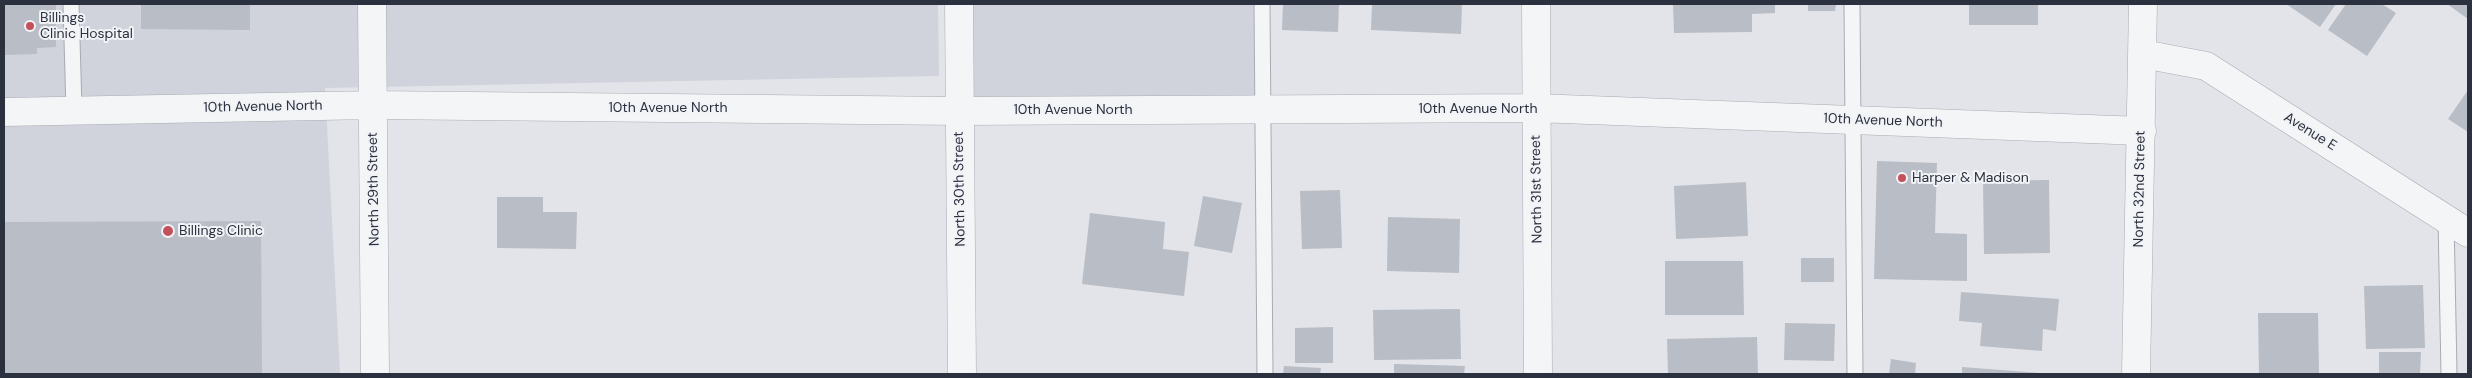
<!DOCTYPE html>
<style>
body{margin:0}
#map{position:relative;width:2472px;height:378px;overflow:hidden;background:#e2e4e9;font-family:"DM Sans",sans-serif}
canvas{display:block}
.frame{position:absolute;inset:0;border:5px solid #2b313f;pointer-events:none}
</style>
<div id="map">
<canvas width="2472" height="378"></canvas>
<div class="frame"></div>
</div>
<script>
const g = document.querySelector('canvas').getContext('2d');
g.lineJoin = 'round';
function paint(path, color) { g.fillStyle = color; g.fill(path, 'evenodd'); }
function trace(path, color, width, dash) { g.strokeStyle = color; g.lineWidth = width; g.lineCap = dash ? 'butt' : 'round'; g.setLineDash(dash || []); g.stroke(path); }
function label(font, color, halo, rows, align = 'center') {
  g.font = font + ' "DM Sans",sans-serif'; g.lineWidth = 4; g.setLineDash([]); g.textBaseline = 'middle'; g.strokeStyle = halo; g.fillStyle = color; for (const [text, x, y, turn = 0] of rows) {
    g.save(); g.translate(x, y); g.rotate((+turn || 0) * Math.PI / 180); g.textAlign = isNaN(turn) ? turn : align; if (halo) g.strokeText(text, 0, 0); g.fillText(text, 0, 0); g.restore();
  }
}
const built = new Path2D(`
 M4 4H938L939 76 325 88 340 374H4Z
 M959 4H1262L1263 110 959 111Z`);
const building = new Path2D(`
 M4 4H56V47L37 48V54L4 55Z
 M141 4H250V30L141 29Z
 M1283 4H1339L1338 32 1282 30Z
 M1372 4H1462L1461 34 1371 30Z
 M1673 4H1775V13L1752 14V32L1674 33Z
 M1808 4H1836L1835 11H1808Z
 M1969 4H2038V25H1969Z
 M2286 4H2336L2320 27Z
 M2346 4H2382L2396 13 2367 56 2328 30Z
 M2447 4H2468V19Z
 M2468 90V132L2448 119Z
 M1877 161 1937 163 1935 233 1967 234V281L1874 279Z
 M2049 180 2050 253 1984 254 1983 181Z
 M1746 182 1748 236 1676 239 1674 186Z
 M1340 190 1342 248 1302 249 1300 191Z
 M1203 196 1242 203 1232 253 1194 246Z
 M497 197H543V212H577L576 249 497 248Z
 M1090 213 1165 222 1163 249 1189 252 1184 296 1082 284Z
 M1388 217 1460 219 1459 273 1387 271Z
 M261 221 262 374H4V222Z
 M1801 258H1834V282H1801Z
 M1665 261H1743L1744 315H1665Z
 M2423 285 2425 348 2366 349 2364 286Z
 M1961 292 2059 299 2056 331 2043 329 2042 351 1980 346 1982 323 1959 321Z
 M1460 309 1461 359 1374 360 1373 310Z
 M2258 313H2318L2319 374H2259Z
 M1785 323 1835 324 1834 361 1784 360Z
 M1333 327V363H1295V328Z
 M1757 337 1758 374H1668L1667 339Z
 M2379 352H2421L2420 374H2379Z
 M1891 359 1916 363 1915 374H1889Z
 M1394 364 1465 366 1464 374H1394Z
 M1284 366 1321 368 1320 374H1283Z
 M1962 367 2040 373V374H1962Z`);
const service = new Path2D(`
 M71 4 74 110
 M1262 4 1265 374
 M1852 4 1855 374
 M2446 218 2449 374`);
const minor = new Path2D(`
 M372 4 375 374
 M1536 4 1538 374
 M2143 54 2206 66 2468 233
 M4 112 373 105 959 111 1536 108 2142 131
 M2136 374 2143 4`);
const tertiary = new Path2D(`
 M959 4 962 374`);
const markers = [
 [30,26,5,"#c3515b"],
 [1902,178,5,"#c3515b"],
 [168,231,6,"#c3515b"]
];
const poiNames = [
 ["Billings",40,18],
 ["Clinic Hospital",40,34],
 ["Harper & Madison",1912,178],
 ["Billings Clinic",179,231]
];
const streetNames = [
 ["10th Avenue North",263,107,-1],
 ["10th Avenue North",668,108],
 ["10th Avenue North",1478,109],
 ["10th Avenue North",1073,110],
 ["10th Avenue North",1883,121,2],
 ["Avenue E",2310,132,32],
 ["North 29th Street",374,189,-91],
 ["North 30th Street",960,189,-91],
 ["North 31st Street",1537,189,-91],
 ["North 32nd Street",2140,189,-89]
];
paint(built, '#d0d3db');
paint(building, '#b9bdc5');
trace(service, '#a7abb3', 17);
trace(minor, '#a7abb3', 29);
trace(tertiary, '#a7abb3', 29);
trace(service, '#f4f5f7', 15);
trace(minor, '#f4f5f7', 28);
trace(tertiary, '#f4f5f7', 28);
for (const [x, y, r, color] of markers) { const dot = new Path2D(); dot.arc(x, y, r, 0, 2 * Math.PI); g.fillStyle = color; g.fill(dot); trace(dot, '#f1f3f6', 2); }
label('14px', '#2b313f', '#f1f3f6', poiNames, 'left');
label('14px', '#2b313f', '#f1f3f6', streetNames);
</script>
